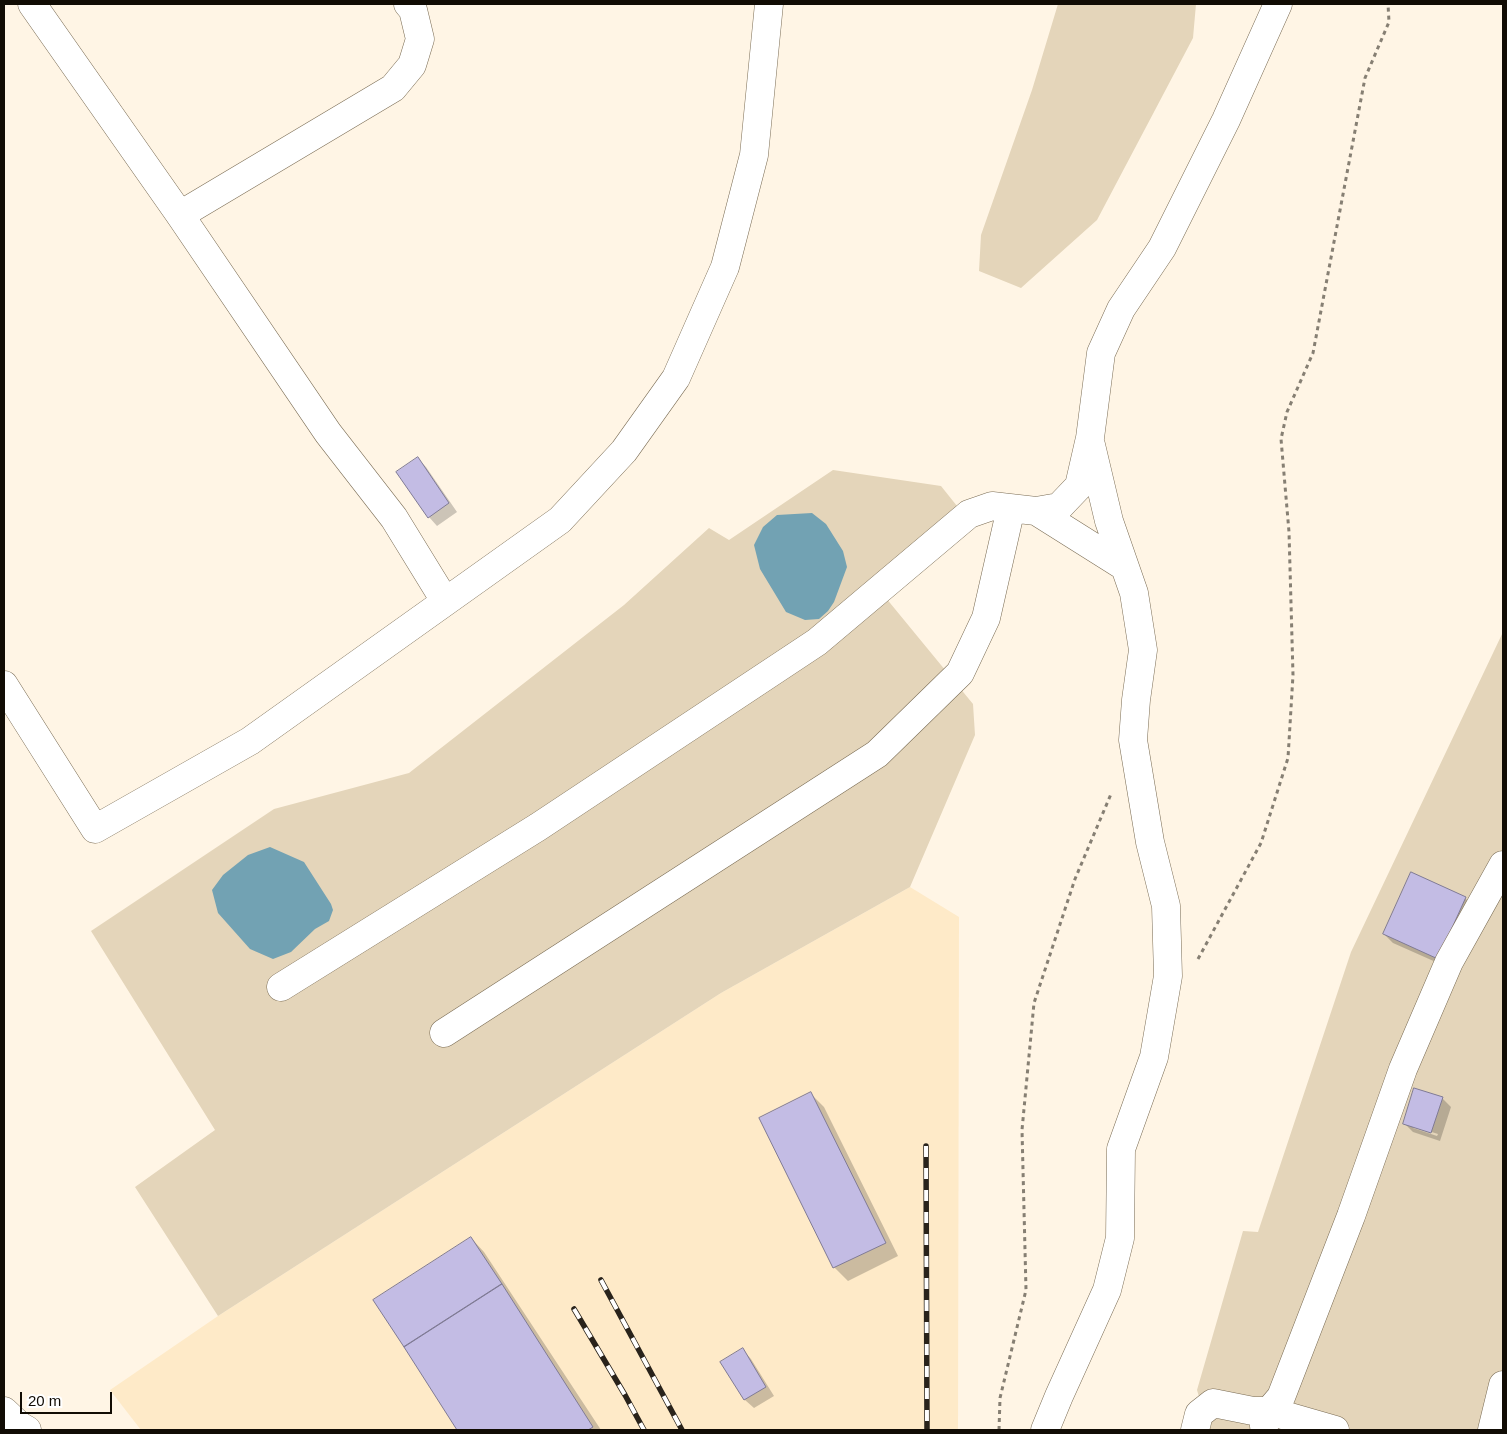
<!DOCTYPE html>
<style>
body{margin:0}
#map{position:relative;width:1507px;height:1434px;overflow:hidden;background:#fff5e5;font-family:Helvetica,sans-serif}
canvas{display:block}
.frame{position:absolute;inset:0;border:5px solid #110c04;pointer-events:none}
.scale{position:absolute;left:20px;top:1392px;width:92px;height:22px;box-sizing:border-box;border:2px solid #110c04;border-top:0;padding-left:6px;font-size:15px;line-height:18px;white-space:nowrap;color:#110c04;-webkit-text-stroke:4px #fff;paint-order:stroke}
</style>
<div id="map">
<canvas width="1507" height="1434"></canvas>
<div class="frame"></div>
<div class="scale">20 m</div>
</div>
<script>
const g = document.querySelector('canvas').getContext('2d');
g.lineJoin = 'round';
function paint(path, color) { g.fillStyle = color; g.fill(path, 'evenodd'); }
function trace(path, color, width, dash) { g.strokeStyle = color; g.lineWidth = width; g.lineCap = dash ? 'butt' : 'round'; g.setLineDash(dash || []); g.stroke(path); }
const built = new Path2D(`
 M910 887 959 917 958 1430H141L110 1390 218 1316 721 993Z`);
const green = new Path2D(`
 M1058 4H1196L1193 38 1097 220 1021 288 979 271 981 235 1032 90Z
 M833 470 941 486 957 506 872 581 973 704 975 735 910 887 721 993 218 1316 135 1187 215 1130 91 931 274 809 409 773 624 605 709 528 729 540Z
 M1503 632V1430H1209L1197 1390 1243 1231 1258 1232 1351 952Z`);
const water = new Path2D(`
 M812 513 826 524 843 551 847 567 834 602 828 611 819 619 805 620 786 612 760 569 754 545 763 527 777 515Z
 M270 847 304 862 331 904 333 910 329 921 315 929 291 952 273 959 250 949 218 913 212 890 223 875 248 855Z`);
const shadow = new Path2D(`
 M418 459 426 467 457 512 437 526 429 517Z
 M1465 898 1474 907 1447 967 1393 943 1384 934Z
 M811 1094 824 1107 898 1256 848 1281 834 1267 761 1119Z
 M1442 1098 1451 1107 1440 1141 1413 1132 1404 1123ZM1413 1126 1438 1134 1437 1136 1413 1128Z
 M471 1238 484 1252 601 1430H459L375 1300Z
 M743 1350 751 1359 774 1396 754 1408 745 1400 722 1362Z`);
const building = new Path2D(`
 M418 457 449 503 428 518 396 472Z
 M1411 872 1466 897 1438 959 1383 934Z
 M1414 1088 1443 1097 1431 1133 1403 1124Z
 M811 1092 886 1243 833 1268 759 1118Z
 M471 1237 502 1284 404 1347 373 1300Z
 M502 1284 593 1427 588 1430H457L404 1347Z
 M743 1348 766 1387 744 1400 720 1362Z`);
const path = new Path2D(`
 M1198 959 1261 843 1288 758 1293 675 1289 532 1281 439 1287 412 1313 353 1365 78 1389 22 1388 4
 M999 1430 1000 1398 1026 1290 1022 1130 1034 1003 1075 879 1111 794`);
const minor = new Path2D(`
 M32 4 180 215 328 433 394 518 445 601
 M180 215 393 88 412 65 420 39 413 10 408 4
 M1036 511 1125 567
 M4 685 95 829 250 741 560 520 624 451 676 378 725 267 754 155 769 4
 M281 987 538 827 817 642 969 514 992 506 1036 511 1059 507 1079 486 1090 438 1101 353 1121 309 1162 248 1226 120 1278 4
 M444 1033 877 754 960 673 986 618 1011 508
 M4 1411 20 1426 27 1430
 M1264 1426 1269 1411 1335 1430
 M1045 1430 1059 1396 1107 1290 1120 1238 1121 1149 1154 1057 1168 976 1166 906 1150 842 1133 740 1136 700 1143 650 1134 593 1109 521 1091 445
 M1195 1430 1199 1414 1213 1403 1253 1411H1269L1281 1397 1351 1216 1403 1069 1449 962 1503 865
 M1492 1430 1503 1385`);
const rail = new Path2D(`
 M926 1146 927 1430
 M601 1280 682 1430
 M574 1309 625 1395 644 1430`);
paint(built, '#feeac8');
paint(green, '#e4d5ba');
paint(water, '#72a2b3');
paint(shadow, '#0003');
paint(building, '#c3bce4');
trace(building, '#807b95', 1);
trace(minor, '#7a6c54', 29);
trace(path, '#867f73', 3, [4, 4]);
trace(minor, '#fff', 28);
trace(rail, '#29231b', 5.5);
trace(rail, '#fff', 4, [11]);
</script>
